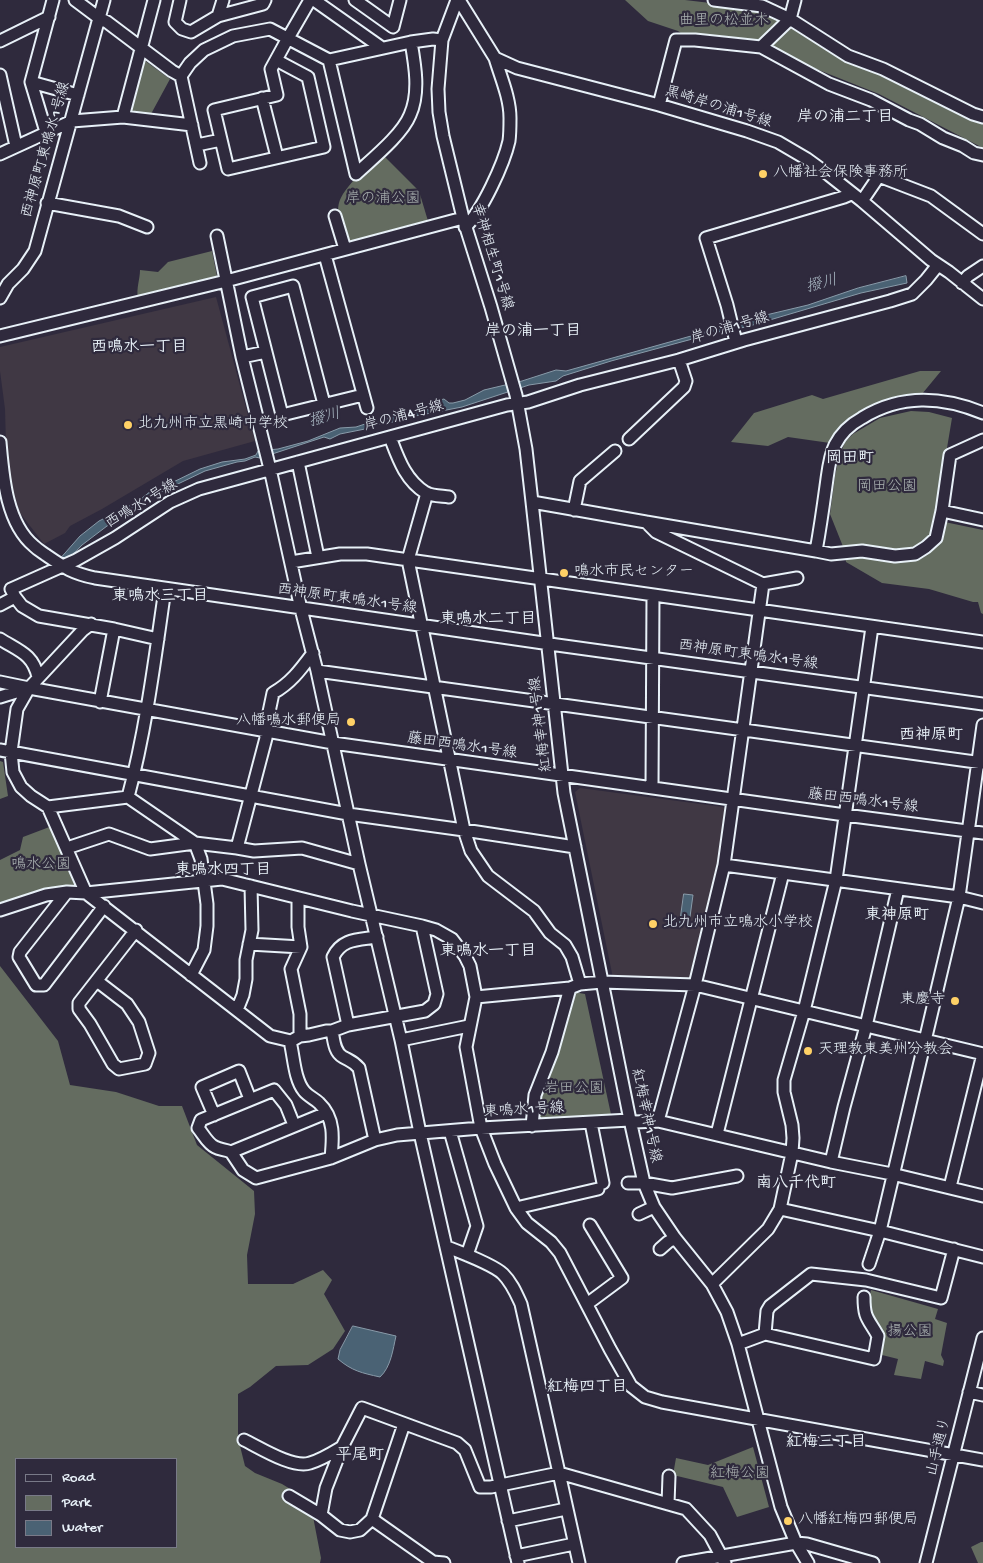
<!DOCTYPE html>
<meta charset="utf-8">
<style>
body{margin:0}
#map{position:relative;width:983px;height:1563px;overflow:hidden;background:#2f2a3d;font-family:"Gochi Hand",sans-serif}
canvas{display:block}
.legend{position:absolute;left:15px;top:1458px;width:162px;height:90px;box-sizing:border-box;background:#2f2a3d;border:1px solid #797a88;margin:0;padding:6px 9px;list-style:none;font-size:15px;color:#e8f1f8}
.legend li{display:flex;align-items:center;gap:10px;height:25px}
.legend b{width:25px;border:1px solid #797a88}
</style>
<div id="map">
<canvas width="983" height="1563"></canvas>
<ul class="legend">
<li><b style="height:6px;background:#2f2a3d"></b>Road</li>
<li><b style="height:14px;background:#646c60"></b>Park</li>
<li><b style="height:14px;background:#4a6274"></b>Water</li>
</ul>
</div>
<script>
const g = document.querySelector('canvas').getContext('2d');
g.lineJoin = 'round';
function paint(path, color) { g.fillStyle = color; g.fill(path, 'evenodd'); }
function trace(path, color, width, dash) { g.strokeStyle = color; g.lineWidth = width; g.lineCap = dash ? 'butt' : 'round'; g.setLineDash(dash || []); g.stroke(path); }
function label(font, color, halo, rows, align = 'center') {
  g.font = font + ' "Gochi Hand","Klee One",sans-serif'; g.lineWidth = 4.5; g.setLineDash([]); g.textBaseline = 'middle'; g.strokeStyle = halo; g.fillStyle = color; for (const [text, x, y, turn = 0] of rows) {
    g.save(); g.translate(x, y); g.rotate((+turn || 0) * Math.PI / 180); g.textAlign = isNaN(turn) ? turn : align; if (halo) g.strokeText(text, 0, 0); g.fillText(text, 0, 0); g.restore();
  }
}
const built = new Path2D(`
 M216 297 255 441 183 461 102 509 70 526 65 533 44 544 20 513 12 489 6 445 5 409 0 371V347Z
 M580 788 723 807 726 810 716 872 691 976 688 979 613 978 575 792Z`);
const green = new Path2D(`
 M625 0H685L761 9 983 122V148L879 94 786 57 756 42 682 34 678 31 648 21Z
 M144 60 170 79 151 114 131 112Z
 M384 156 419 191 428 221 349 243C338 213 330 207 353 181H358Z
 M212 251 218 281 138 298C136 289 140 279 140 270L158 272 168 262Z
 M920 371H941L922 394 900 397 830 443 788 437 768 446 731 442 754 413 812 395 823 399Z
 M911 411 929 412 952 418 935 520 983 530V614L981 613 978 602H973L929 589 882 583 846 562 844 549 830 514 835 476 839 457 845 442 853 434 880 418Z
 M0 761 3 762 8 796 0 799Z
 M52 826 78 886 77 888 0 908V860L20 850 23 837Z
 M0 966 58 1041 70 1085 116 1092 159 1106H182L197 1145 254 1191 255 1214 247 1255 248 1284H293L323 1270 332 1280 324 1294 345 1331 333 1349 308 1365 276 1366 250 1387 238 1394V1438L245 1466 255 1473 282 1484 310 1501 321 1558 320 1563H0ZM16 1459H176V1547H16Z
 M574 992 585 994 612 1119 538 1122 539 1099Z
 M871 1290 938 1309 935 1319 947 1323 941 1355 944 1361 943 1366 925 1361 921 1379 894 1375 898 1359 878 1354 867 1306Z
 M753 1447 769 1507 737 1517 723 1487 673 1475 676 1458 708 1465Z
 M981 1542H983V1563H978L971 1547Z`);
const water = new Path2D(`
 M906 276 907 283 861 293 746 327 722 331 611 361 563 376 556 381 529 385 462 407 405 418 400 421 371 425 365 429 340 434 330 439 324 437 260 458 255 457 245 461 237 462 205 471 159 493 152 495 141 505 107 526 82 545 63 565 58 561 80 536 99 521 137 502 151 491 159 489 200 469 222 462 245 459 256 455 258 451 278 449 308 441 340 428 356 427 371 422H379L403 411 413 413 427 410 431 407 432 402 444 399 449 403H453L465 400 484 390 522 381 556 370 566 371 766 315 808 305 858 288Z
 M684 894 693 895 689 924 680 923Z
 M353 1326 396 1336C393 1349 391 1367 380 1377 362 1373 352 1371 338 1359L340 1350Z`);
const minor = new Path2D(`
 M75 0 99 18 107 22 172 71 181 76
 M180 0 175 22 182 29 191 32 218 16 223 0
 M314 0 382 48
 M355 0 393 27 400 0
 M457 0 442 40 438 89 439 112 443 136 463 218 491 307 516 395 526 449 532 502 564 793 630 1120 644 1183 654 1207 675 1238 712 1284 727 1312 738 1344 781 1507 796 1543 808 1563
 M459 0 495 58 517 68 659 105 747 131 778 142 807 159 829 175 862 201 931 260 949 272 983 299
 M714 0 762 6 790 19 848 56 883 69 973 114 983 117
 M218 16 263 4 265 0
 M0 41 49 17
 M761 47 829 84 871 100 909 120 920 124 943 138 963 146 974 153 983 155
 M276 60 308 77 324 147 228 169 214 110 277 95 271 69 288 38 310 0
 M329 60 356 174
 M0 75 16 146
 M31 82 78 95
 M262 98 277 157
 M659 105 676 40H695L761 47 790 19 795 0
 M123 117 154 0
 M46 132 31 82 53 0
 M197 145 221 140
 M0 154 72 121 123 117 192 125
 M200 163 181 76 190 63 204 50 233 36 270 29 329 60 411 42 433 39 442 40
 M356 174C372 159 402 135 410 115 420 93 415 65 411 42
 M862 201 879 176 931 196 983 234
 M47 203 119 216 147 227
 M335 216 345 249
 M465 227C482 212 504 163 509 141 510 134 510 125 510 118 510 98 501 78 495 58
 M217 236 242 357 270 469 301 609 317 671 359 864 401 1040 420 1133 518 1563
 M325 255 367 408
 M962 283 968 276 983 266
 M0 298 8 284 23 269 35 251 104 0
 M0 336 226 281 463 218
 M736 342 727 305 706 238 844 197 851 194
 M242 357 266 352
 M324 404 293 286 252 297 282 415 363 395
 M390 437C398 458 405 480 426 493 432 496 442 496 449 497
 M629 439 684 387 686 381 679 360
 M0 442C3 476 6 523 34 546 38 550 42 552 46 555 65 568 72 573 95 578L557 645 983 704
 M298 462 318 557
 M427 493 408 560 464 830 471 851 488 876 534 911 550 933 565 945 572 957 580 984
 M532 502 646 522 656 532 763 584 724 865 695 985 658 1121
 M574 510 580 481 615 451
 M942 511 983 520
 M646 522 816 551C820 529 823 508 826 486 828 473 829 457 835 445 841 433 851 424 862 418 901 394 941 396 983 413
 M816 551 831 554 862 551 895 556 915 554 926 547 936 538 942 511 950 455 983 440
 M291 562 340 554H367L983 642
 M763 584 797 578
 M165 589C155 658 146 730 128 797L195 843 201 859 207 904V926L204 950 191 975
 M15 597 22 606 39 616 114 629 158 639
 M0 605 15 597 11 589 76 560 115 538 170 502 199 489 507 405 528 402 580 385 679 360 744 340 890 301 912 294 926 280 938 265
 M0 639C19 651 33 654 38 677
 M317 671 983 763
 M0 682 29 688 17 709 11 752 13 772 21 787 31 796 48 807 86 893 270 1036 291 1041V1046C294 1060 295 1080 304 1091 308 1096 315 1099 319 1103 335 1118 333 1138 331 1158
 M29 688 333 743 845 815 983 833
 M0 697 29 688 83 630 91 624
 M100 702 114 629
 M0 750 348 814 464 830 575 847
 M652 788 653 595
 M48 807 128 797
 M67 848 109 834 150 849 195 843 237 848 254 851 302 848 359 864
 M237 848 266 738 265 731 273 693C291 683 301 669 313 653
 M724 865 959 897 983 903
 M67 892 20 952 19 957 36 985H44L104 906
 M298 898V927L301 947 291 969 300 1014V1036
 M0 910 46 895 67 892 86 893 222 879 352 911 422 926 436 930 452 939 465 956 470 966 476 997 466 1047 481 1128 495 1164 516 1208 527 1223 551 1242 560 1253 610 1349 631 1386 645 1397 662 1402 983 1460
 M249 944 301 947
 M97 981 127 1004 139 1022 149 1053 145 1064 119 1069 113 1064 90 1024 79 1009V1003L136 930
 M476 997 570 988 580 984 602 982 695 985 983 1054
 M237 1010 243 995 246 979V960L252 930 251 886
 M348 1025 333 957C342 938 359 940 377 937
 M332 1031C334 1040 334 1052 343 1057 350 1061 353 1061 359 1068L375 1140
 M401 1040 469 1026
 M291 1041 300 1036 309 1035 326 1031H332L348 1025 425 1011 434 1004 437 994 422 926
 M326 1113 231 1152 243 1170 256 1178 331 1158 375 1140 397 1135 481 1128 630 1120 635 1122 658 1121 831 1162 892 1174 983 1196
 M214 1115 202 1087 239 1071 250 1099
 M591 1123 603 1183
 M532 1126 535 1095 552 1052 570 988
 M450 1131 477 1226 467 1255
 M717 1134 783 873
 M231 1152C225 1149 220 1150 215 1147 208 1144 203 1134 198 1128L201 1120 274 1090 286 1105 294 1125
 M831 1162 844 1107 866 1026 898 889
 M628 1183H644L672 1188 737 1176
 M950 1187 983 1054
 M516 1208 598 1189
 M780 1209 880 1231 983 1257
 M639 1214 654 1207
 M447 1247C460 1252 494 1265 503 1274 512 1283 516 1293 521 1304L559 1473 686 1509 710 1535 725 1563
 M660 1249 668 1242 675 1238
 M869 1264 880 1231 959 897 983 725
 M712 1284 768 1229 780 1209 792 1153 793 1138 792 1125 784 1092V1080L804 1011 836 880 872 627
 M587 1304 622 1278 590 1225
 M765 1334 767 1311 770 1306 811 1274 866 1280 941 1298 954 1249
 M738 1344 765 1334 874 1359 878 1336C868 1318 864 1319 864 1297
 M969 1392 983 1395
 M244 1440C259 1447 293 1469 310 1463 321 1460 332 1453 342 1447
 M289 1496 321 1515 340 1530 350 1532 360 1530 372 1519 433 1562 444 1563
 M668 1504 669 1476
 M321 1515 326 1488 342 1447 362 1408 457 1443 465 1450 480 1487H491L559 1473 579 1563
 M372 1519 404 1424
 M508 1521 566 1509
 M516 1556 574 1544
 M683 1563 796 1543 807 1544 873 1563
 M926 1563 983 1338`);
const markers = [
 [763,174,5,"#ffd166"],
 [128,425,5,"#ffd166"],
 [564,573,5,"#ffd166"],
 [351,722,5,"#ffd166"],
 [653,924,5,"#ffd166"],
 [955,1001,5,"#ffd166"],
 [808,1051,5,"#ffd166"],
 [788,1521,5,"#ffd166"]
];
const parkNames = [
 ["曲里の松並木",724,22],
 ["岸の浦公園",383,200],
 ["岡田公園",887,488],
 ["鳴水公園",41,866],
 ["岩田公園",574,1090],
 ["揚公園",910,1333],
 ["紅梅公園",740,1475]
];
const streetNames = [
 ["黒崎岸の浦1号線",718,108,17],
 ["西神原町東鳴水1号線",47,150,-74],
 ["幸神相生町1号線",491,257,73],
 ["岸の浦1号線",730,329,-16],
 ["岸の浦4号線",404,417,-15],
 ["西鳴水1号線",142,505,-31],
 ["西神原町東鳴水1号線",347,600,8],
 ["西神原町東鳴水1号線",748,656,8],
 ["紅梅幸神1号線",542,724,-97],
 ["藤田西鳴水1号線",462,747,8],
 ["藤田西鳴水1号線",863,802,7],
 ["東鳴水1号線",524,1111,-3],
 ["紅梅幸神1号線",645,1116,78],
 ["山手通り",940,1447,-76]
];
const poiNames = [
 ["八幡社会保険事務所",773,174],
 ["北九州市立黒崎中学校",138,425],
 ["鳴水市民センター",574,573],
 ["八幡鳴水郵便局",341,722,"right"],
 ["北九州市立鳴水小学校",663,924],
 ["東慶寺",945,1001,"right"],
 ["天理教東美州分教会",818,1051],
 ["八幡紅梅四郵便局",798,1521]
];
const neighbourhoodNames = [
 ["岸の浦二丁目",845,119],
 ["岸の浦一丁目",533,333],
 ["西鳴水一丁目",139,349],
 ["岡田町",850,460],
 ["東鳴水三丁目",160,598],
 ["東鳴水二丁目",488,621],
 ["西神原町",931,737],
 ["東鳴水四丁目",223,872],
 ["東神原町",897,917],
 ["東鳴水一丁目",488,953],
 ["南八千代町",796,1185],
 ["紅梅四丁目",587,1389],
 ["紅梅三丁目",826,1444],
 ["平尾町",360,1457]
];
const waterNames = [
 ["撥川",822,285,-15],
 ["撥川",325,419,-16]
];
paint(built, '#403844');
paint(green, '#646c60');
paint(water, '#4a6274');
trace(water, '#899ba9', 1);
trace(minor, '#e8f1f8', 15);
trace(minor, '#2f2a3d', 11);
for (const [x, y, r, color] of markers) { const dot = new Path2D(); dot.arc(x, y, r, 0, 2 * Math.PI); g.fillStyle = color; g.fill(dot); trace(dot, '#2f2a3d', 2); }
label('15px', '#adb5b4', '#2f2a3d', parkNames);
label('15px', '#e8f1f8', '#2f2a3d', streetNames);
label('15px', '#e8f1f8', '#2f2a3d', poiNames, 'left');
label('bold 16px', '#e8f1f8', '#2f2a3d', neighbourhoodNames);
label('italic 16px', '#a9b8c3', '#2f2a3d', waterNames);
</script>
